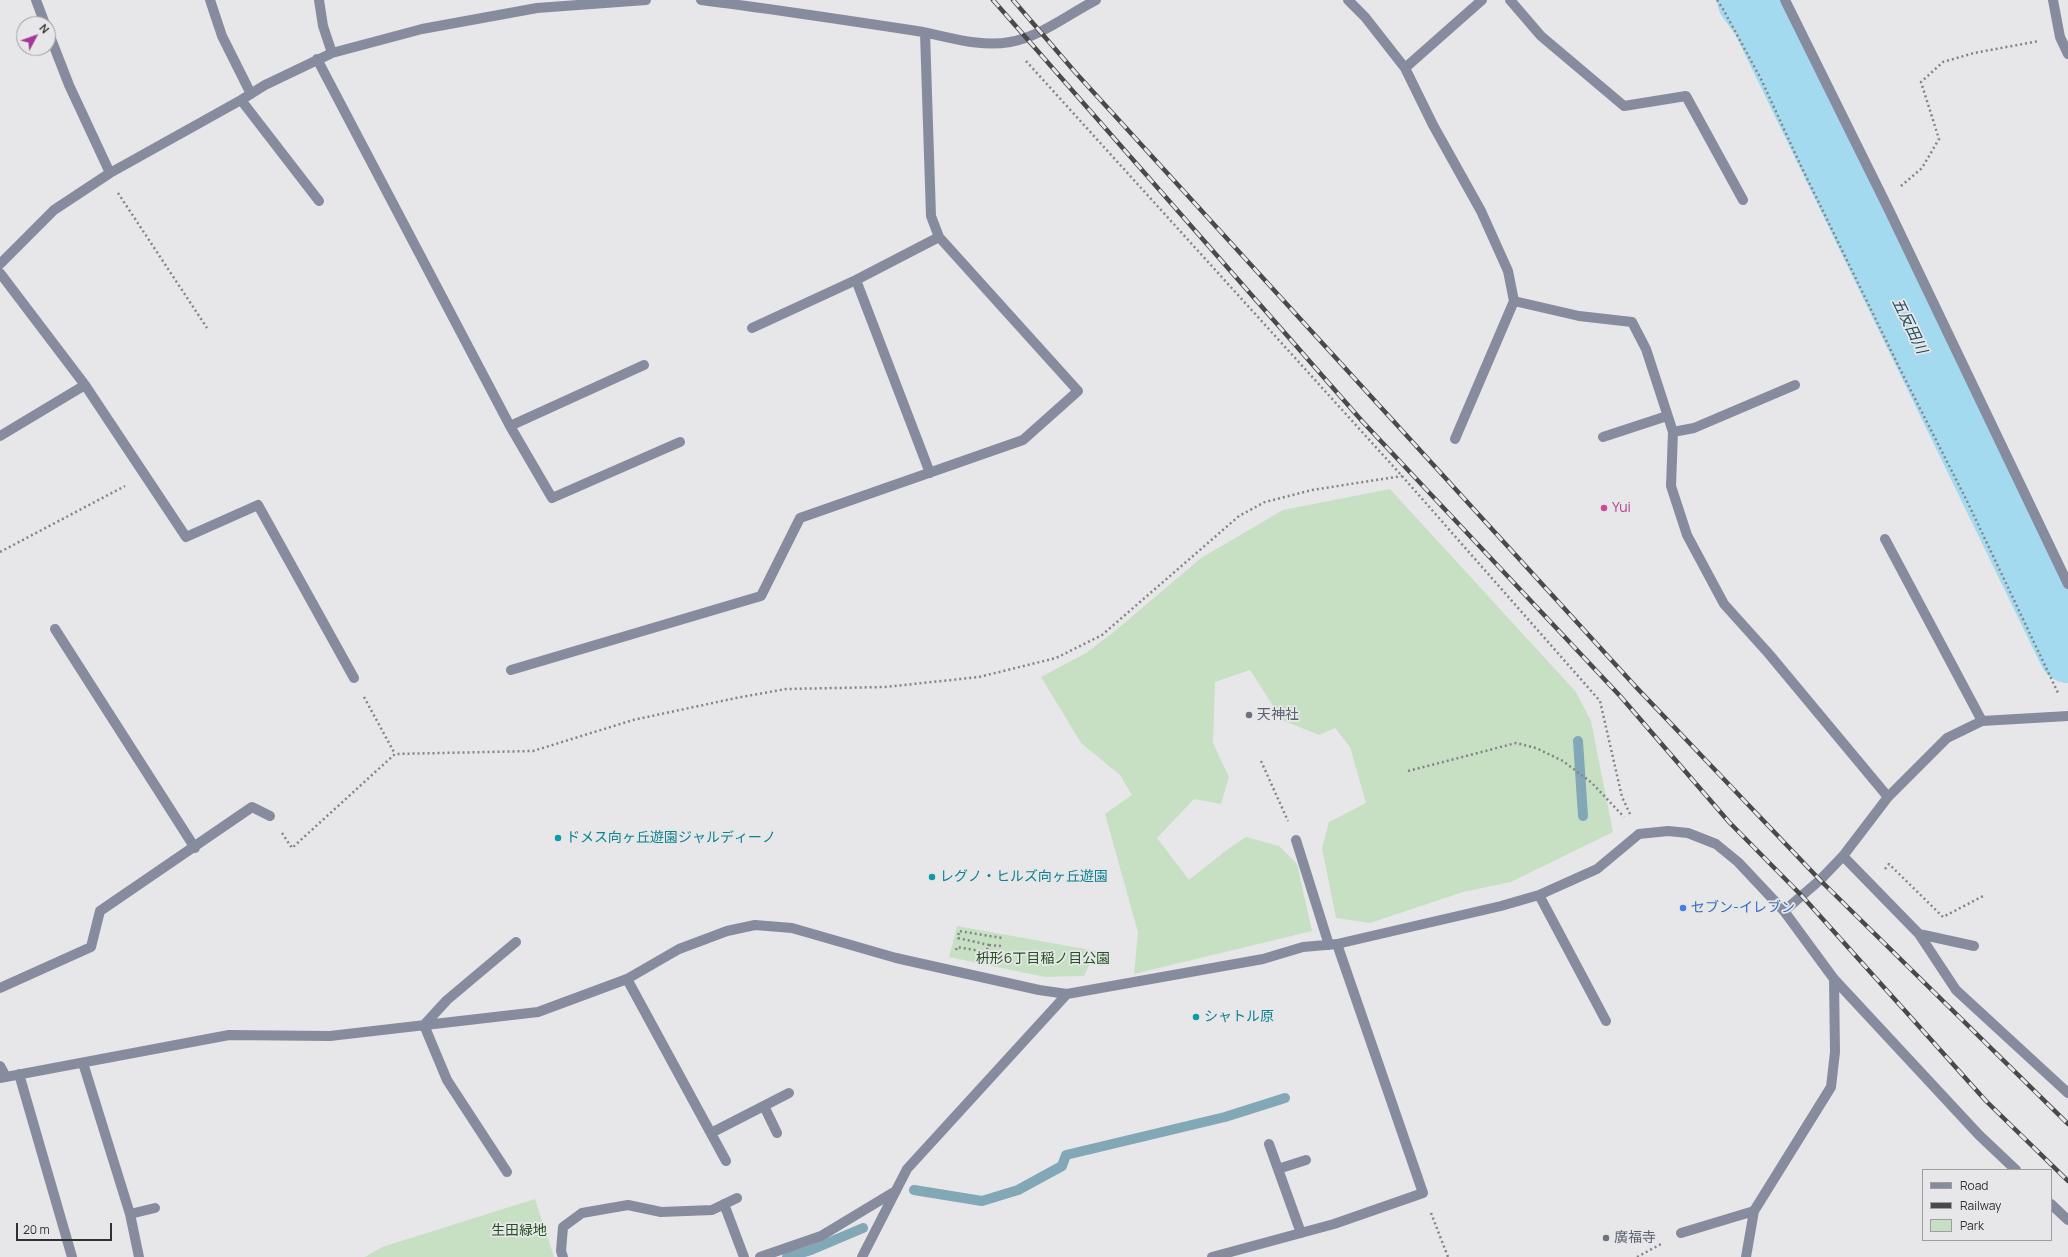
<!DOCTYPE html>
<meta charset="utf-8">
<style>
body{margin:0}
#map{position:relative;width:2068px;height:1257px;overflow:hidden;background:#e7e7e9;font-family:Manrope,sans-serif}
canvas{display:block}
.legend{position:absolute;left:1922px;top:1169px;width:130px;height:72px;box-sizing:border-box;background:#e7e7e9;border:1px solid #9e9ea0;margin:0;padding:5px 7px;list-style:none;font-size:12px;color:#313132}
.legend li{display:flex;align-items:center;gap:8px;height:20px}
.legend b{width:20px;border:1px solid #9e9ea0}
.north{position:absolute;left:16px;top:16px;width:40px;height:40px;box-sizing:border-box;background:#e7e7e9;border:1px solid #9e9ea0;border-radius:50%;rotate:49deg;font-size:11px;font-weight:700;line-height:16px;text-align:center;color:#313132}
.north::after{content:'';display:block;margin:auto;width:14px;height:18px;background:#a43898;clip-path:polygon(50% 0,100% 100%,50% 72%,0 100%)}
.scale{position:absolute;left:16px;top:1223px;width:96px;height:18px;box-sizing:border-box;border:2px solid #313132;border-top:0;padding-left:5px;font-size:12px;line-height:14px;white-space:nowrap;color:#313132;-webkit-text-stroke:3px #e7e7e9;paint-order:stroke}
</style>
<div id="map">
<canvas width="2068" height="1257"></canvas>
<ul class="legend">
<li><b style="height:5px;background:#878b9e"></b>Road</li>
<li><b style="height:5px;background:#49494a"></b>Railway</li>
<li><b style="height:11px;background:#c7e0c4"></b>Park</li>
</ul>
<div class="north">N</div>
<div class="scale">20 m</div>
</div>
<script>
const g = document.querySelector('canvas').getContext('2d');
g.lineJoin = 'round';
function paint(path, color) { g.fillStyle = color; g.fill(path, 'evenodd'); }
function trace(path, color, width, dash) { g.strokeStyle = color; g.lineWidth = width; g.lineCap = dash ? 'butt' : 'round'; g.setLineDash(dash || []); g.stroke(path); }
function label(font, color, halo, rows, align = 'center') {
  g.font = font + ' Manrope,"Noto Sans JP",sans-serif'; g.lineWidth = 3.5; g.setLineDash([]); g.textBaseline = 'middle'; g.strokeStyle = halo; g.fillStyle = color; for (const [text, x, y, turn = 0] of rows) {
    g.save(); g.translate(x, y); g.rotate((+turn || 0) * Math.PI / 180); g.textAlign = isNaN(turn) ? turn : align; if (halo) g.strokeText(text, 0, 0); g.fillText(text, 0, 0); g.restore();
  }
}
const green = new Path2D(`
 M1390 489 1576 692 1591 721 1613 832 1511 882 1463 892 1370 923 1336 918 1322 848 1329 822 1366 803 1350 747 1335 728 1319 735 1282 720 1250 670 1215 682 1213 743 1229 777 1221 804 1194 799 1157 838 1189 880 1228 849 1246 837 1279 846 1297 864 1312 931 1134 974 1138 932 1105 814 1132 795 1120 775 1081 743 1041 677 1086 653 1115 631 1201 558 1283 510Z
 M957 926 1096 951 1084 976 1045 977 949 957Z
 M535 1199 554 1257H365L382 1247Z`);
const stream = new Path2D(`
 M1578 741 1583 816
 M914 1190 982 1201 1018 1190 1062 1166 1066 1155 1225 1117 1285 1098
 M787 1257 811 1250 863 1228`);
const river = new Path2D(`
 M1746 0 1760 19 2068 654`);
const path = new Path2D(`
 M1717 0 1723 9 1761 79 1800 164 1900 369 1967 501 2059 695
 M1026 61 1402 476 1600 701 1622 797 1630 814
 M1901 186 1922 168 1939 139 1921 82 1943 62 1974 53 2039 41
 M118 193 207 328
 M0 552 125 486
 M364 697 395 754
 M1261 761 1288 821
 M1408 771 1516 743 1536 748 1563 761 1592 783 1624 817
 M282 833 292 848 395 754 533 751 633 720 736 698 786 689 885 687 979 677 1056 658 1102 635 1239 516 1265 502 1312 490 1402 476
 M1885 869 1889 864 1943 917 1985 895
 M989 945 1002 946
 M956 950 957 947 986 952 989 945 958 938 959 931 1002 938
 M1431 1213 1448 1257
 M1637 1257 1663 1243`);
const minor = new Path2D(`
 M36 0 45 24
 M210 0 222 36 251 94
 M319 0 323 26 332 53
 M701 0C773 9 845 20 917 31 947 36 979 48 1010 42 1042 36 1067 15 1096 0
 M1348 0 1365 17 1405 68 1433 125 1481 211 1508 271 1514 301 1579 316 1632 322 1646 349 1673 432 1671 486 1687 535 1724 604 1769 654 1888 797
 M1510 0 1541 36 1624 106 1686 96 1743 200
 M1785 0 1888 208 2068 584
 M2053 0 2060 37 2068 54
 M48 31 69 85 110 173
 M317 59 510 426 552 498 680 442
 M1405 68 1482 0
 M241 100 319 201
 M0 264 54 210 110 173 241 100 265 85 332 53 422 29 537 8 646 0
 M0 273 85 385 186 537 258 505 354 678
 M856 280 930 473
 M752 328 856 280 939 237
 M510 426 644 365
 M1673 432 1694 428 1795 385
 M0 436 85 385
 M1603 437 1667 416
 M1455 439 1514 301
 M1885 539 1982 721
 M55 629 195 848
 M511 670 761 596 800 518 1023 440 1078 391 939 237 931 216 925 33
 M1296 840 1329 945
 M1843 856 1919 934 1956 990 2068 1093
 M1539 895 1606 1021
 M1784 911 1820 880 1843 856 1888 797 1947 738 1982 721 2068 716
 M1919 934 1974 946
 M627 979 726 1161
 M0 988 91 947 100 911 252 807 270 816
 M83 1063 130 1214 139 1257
 M0 1066 6 1077
 M19 1074 72 1257
 M0 1078 229 1035 330 1036 538 1012 627 979 679 949 727 931 755 925 792 928 896 958 1039 990 1067 994 1263 959 1303 947 1337 944 1501 906 1539 895 1597 869 1639 834 1668 831 1688 833 1716 844 1738 862 1784 911 1834 979 1979 1135 2016 1170
 M764 1106 777 1133
 M711 1133 789 1093
 M1269 1144 1301 1233
 M1278 1169 1306 1160
 M507 1172 447 1080 424 1025 447 1000 516 942
 M724 1204 744 1257
 M2051 1204 2068 1220
 M130 1214 155 1208
 M1681 1233 1754 1211
 M563 1257 561 1251 563 1227 582 1213 628 1205 661 1212 712 1210 737 1198
 M760 1257 821 1236 894 1192
 M862 1257 907 1169 1067 994
 M1212 1257 1334 1224 1423 1193 1337 944
 M1746 1257 1754 1211 1831 1087 1835 1052 1834 979`);
const rail = new Path2D(`
 M993 0 1362 421 1621 697 1729 822 1802 896 1986 1101 2068 1181
 M1013 0 1075 72 1636 687 1820 880 2068 1124`);
const markers = [
 [1604,508,4,"#d1479c"],
 [1249,715,4,"#6b7280"],
 [558,838,4,"#0f9aa8"],
 [932,877,4,"#0f9aa8"],
 [1683,908,4,"#3f7fe0"],
 [1196,1017,4,"#0f9aa8"],
 [1606,1238,4,"#6b7280"]
];
const hotelNames = [
 ["Yui",1612,508]
];
const worshipNames = [
 ["天神社",1257,715],
 ["廣福寺",1614,1238]
];
const cultureNames = [
 ["ドメス向ヶ丘遊園ジャルディーノ",566,838],
 ["レグノ・ヒルズ向ヶ丘遊園",940,877],
 ["シャトル原",1204,1017]
];
const shopNames = [
 ["セブン-イレブン",1691,908]
];
const parkNames = [
 ["枡形6丁目稲ノ目公園",1043,959],
 ["生田緑地",519,1231]
];
const waterNames = [
 ["五反田川",1909,326,64]
];
paint(green, '#c7e0c4');
trace(stream, '#82a7b7', 10);
trace(river, '#a4daf0', 58);
trace(path, '#848486', 2.5, [2, 3]);
trace(minor, '#878b9e', 10);
trace(rail, '#49494a', 4.5);
trace(rail, '#e7e7e9', 3, [9]);
for (const [x, y, r, color] of markers) { const dot = new Path2D(); dot.arc(x, y, r, 0, 2 * Math.PI); g.fillStyle = color; g.fill(dot); trace(dot, '#e7e7e9', 1.5); }
label('14px', '#b23c85', '#e7e7e9', hotelNames, 'left');
label('14px', '#5b616d', '#e7e7e9', worshipNames, 'left');
label('14px', '#0d838f', '#e7e7e9', cultureNames, 'left');
label('14px', '#366cbe', '#e7e7e9', shopNames, 'left');
label('14px', '#235120', '#e7e7e9', parkNames);
label('italic 15px', '#1c4959', '#e7e7e9', waterNames);
</script>
